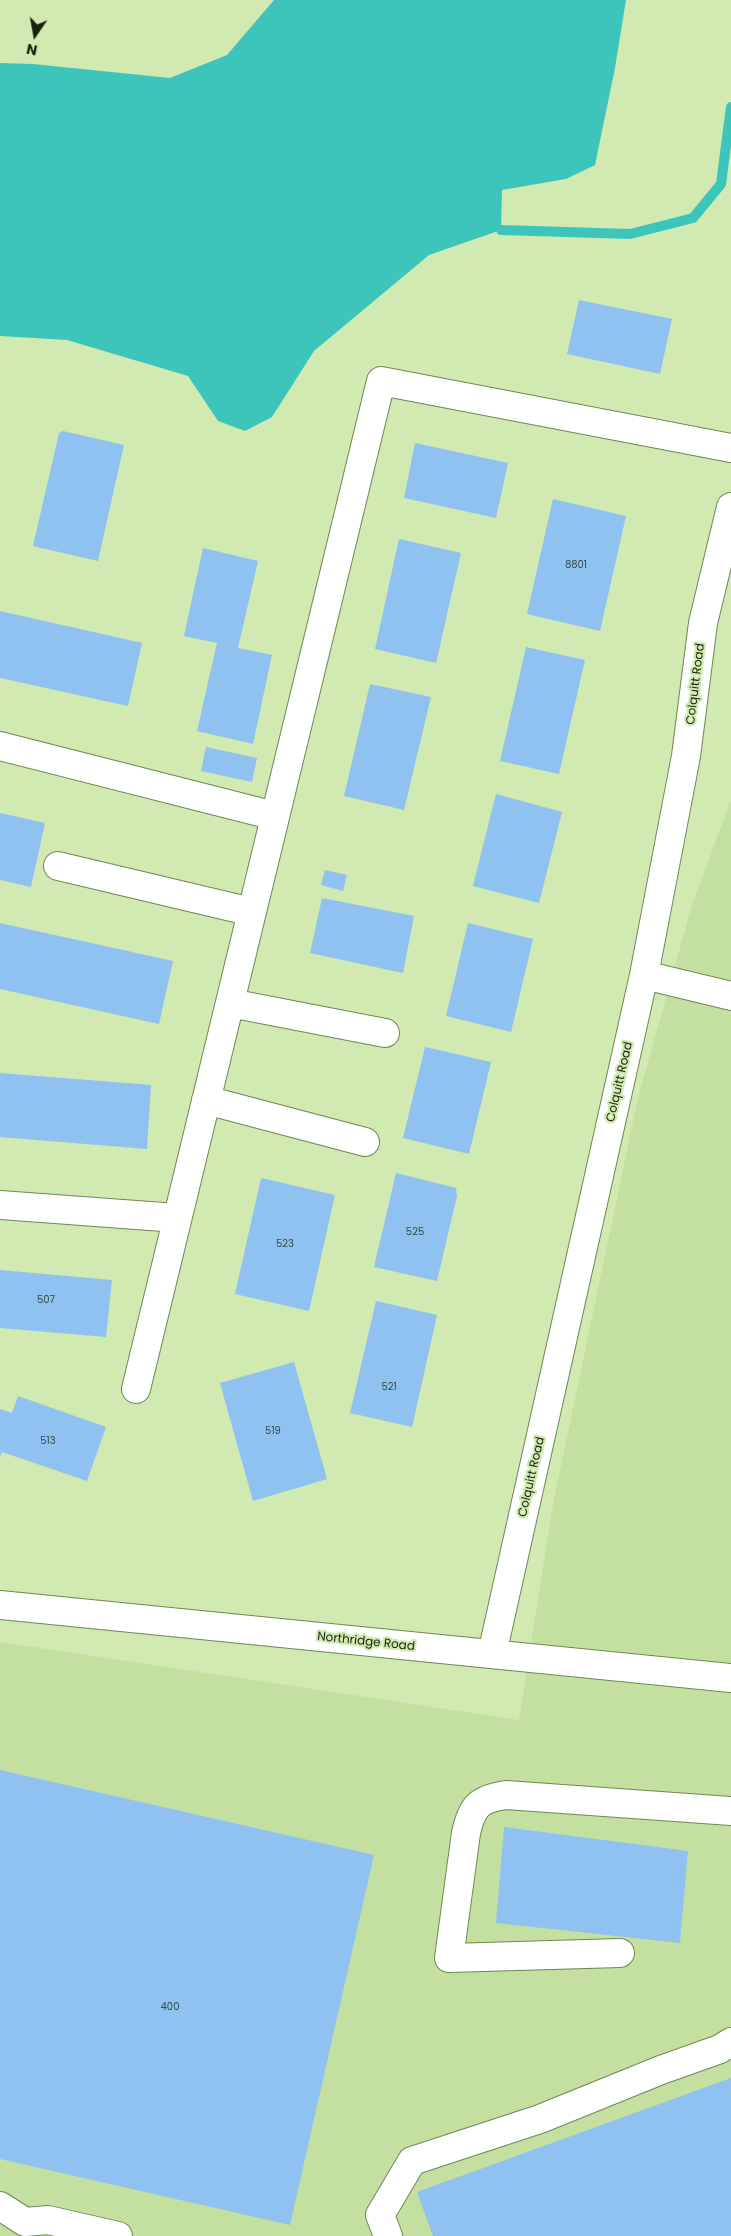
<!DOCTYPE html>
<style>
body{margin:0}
#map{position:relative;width:731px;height:2236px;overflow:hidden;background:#d0eab1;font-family:Poppins,sans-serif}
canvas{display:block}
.north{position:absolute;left:10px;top:10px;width:50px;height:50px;-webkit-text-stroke:4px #d0eab1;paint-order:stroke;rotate:192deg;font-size:14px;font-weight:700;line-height:20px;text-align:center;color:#19220d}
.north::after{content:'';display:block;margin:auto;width:18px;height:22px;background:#19220d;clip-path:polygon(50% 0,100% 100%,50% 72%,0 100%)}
</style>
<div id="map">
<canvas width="731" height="2236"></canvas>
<div class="north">N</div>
</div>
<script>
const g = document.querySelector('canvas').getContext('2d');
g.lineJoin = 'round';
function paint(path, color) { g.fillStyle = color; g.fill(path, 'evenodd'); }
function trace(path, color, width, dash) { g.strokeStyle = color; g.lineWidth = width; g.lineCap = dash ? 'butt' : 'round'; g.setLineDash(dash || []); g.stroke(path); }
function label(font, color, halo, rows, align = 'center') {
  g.font = font + ' Poppins,sans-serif'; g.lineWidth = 4.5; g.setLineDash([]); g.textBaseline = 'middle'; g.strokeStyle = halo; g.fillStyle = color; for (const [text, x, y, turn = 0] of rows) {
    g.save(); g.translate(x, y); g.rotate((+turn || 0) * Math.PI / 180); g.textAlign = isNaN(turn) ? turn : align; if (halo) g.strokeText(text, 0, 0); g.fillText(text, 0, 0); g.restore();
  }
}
const built = new Path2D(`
 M731 800V2236H0V1642L519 1720 553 1504 638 1098 692 905Z`);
const water = new Path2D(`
 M274 0H626L615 68 595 165 566 179 502 190 501 230 429 255 314 351 272 417 245 431 218 421 188 376 67 340 0 336V63L33 64 170 78 227 55Z`);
const stream = new Path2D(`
 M501 230 630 234 693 218 721 184 731 107`);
const building = new Path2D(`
 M579 300 672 319 660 374 567 354Z
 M63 431 124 445 98 561 33 546 59 433Z
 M415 443 508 463 496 518 404 498Z
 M553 499 626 516 600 631 527 614Z
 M399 539 461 553 436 663 375 649Z
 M203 548 258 561 238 648 272 655 253 744 197 731 217 643 184 636Z
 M0 611 142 643 128 706 0 678Z
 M526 647 585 660 559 774 500 761Z
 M370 684 431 697 404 810 344 796Z
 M206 747 257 758 252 782 201 771Z
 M496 794 562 812 539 903 473 886Z
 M0 813 45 823 31 887 0 880Z
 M325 870 347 875 343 891 321 885Z
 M322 898 414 916 403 973 310 953Z
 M0 923 173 961 159 1024 0 989Z
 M468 923 533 939 511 1032 446 1016Z
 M425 1047 491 1062 469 1154 403 1138Z
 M0 1073 151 1085 147 1149 0 1137Z
 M396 1173 456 1188 457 1196 437 1281 374 1267Z
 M261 1178 335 1195 309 1311 235 1294Z
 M0 1270 112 1280 106 1337 0 1328Z
 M376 1301 437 1315 412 1427 350 1413Z
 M294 1362 327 1479 253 1501 220 1383Z
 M18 1396 106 1427 87 1481 2 1452 0 1457V1409L12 1413Z
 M0 1770 374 1855 290 2225 0 2159Z
 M504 1827 688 1851 680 1943 496 1923Z
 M731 2078V2236H433L417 2192Z`);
const minor = new Path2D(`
 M0 746 275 816
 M58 866 252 912
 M644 975 731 996
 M230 1003 385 1033
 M206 1100 365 1142
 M0 1205 177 1218
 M136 1389 381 381 731 448
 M0 1605 731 1678
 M492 1654 644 975 686 756 703 623 731 507
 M620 1953 449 1958 466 1833C472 1806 479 1799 506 1795L731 1811
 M0 2206 25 2222 48 2220 118 2236
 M388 2236 380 2215 412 2161 540 2119 661 2070 720 2049 731 2042`);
const numberNames = [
 ["8801",576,565],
 ["525",415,1232],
 ["523",285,1244],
 ["507",46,1300],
 ["521",389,1387],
 ["519",273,1431],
 ["513",48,1441],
 ["400",170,2007]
];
const streetNames = [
 ["Colquitt Road",696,684,-83],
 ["Colquitt Road",620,1082,-77],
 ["Colquitt Road",532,1477,-77],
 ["Northridge Road",366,1642,6]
];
paint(built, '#c4e0a0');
paint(water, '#3ec5bb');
trace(stream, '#3ec5bb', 10);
paint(building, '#8fc1f1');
trace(minor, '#708753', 30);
trace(minor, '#fff', 28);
label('10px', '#364a46', null, numberNames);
label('12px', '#19220d', '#d0eab1', streetNames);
</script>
